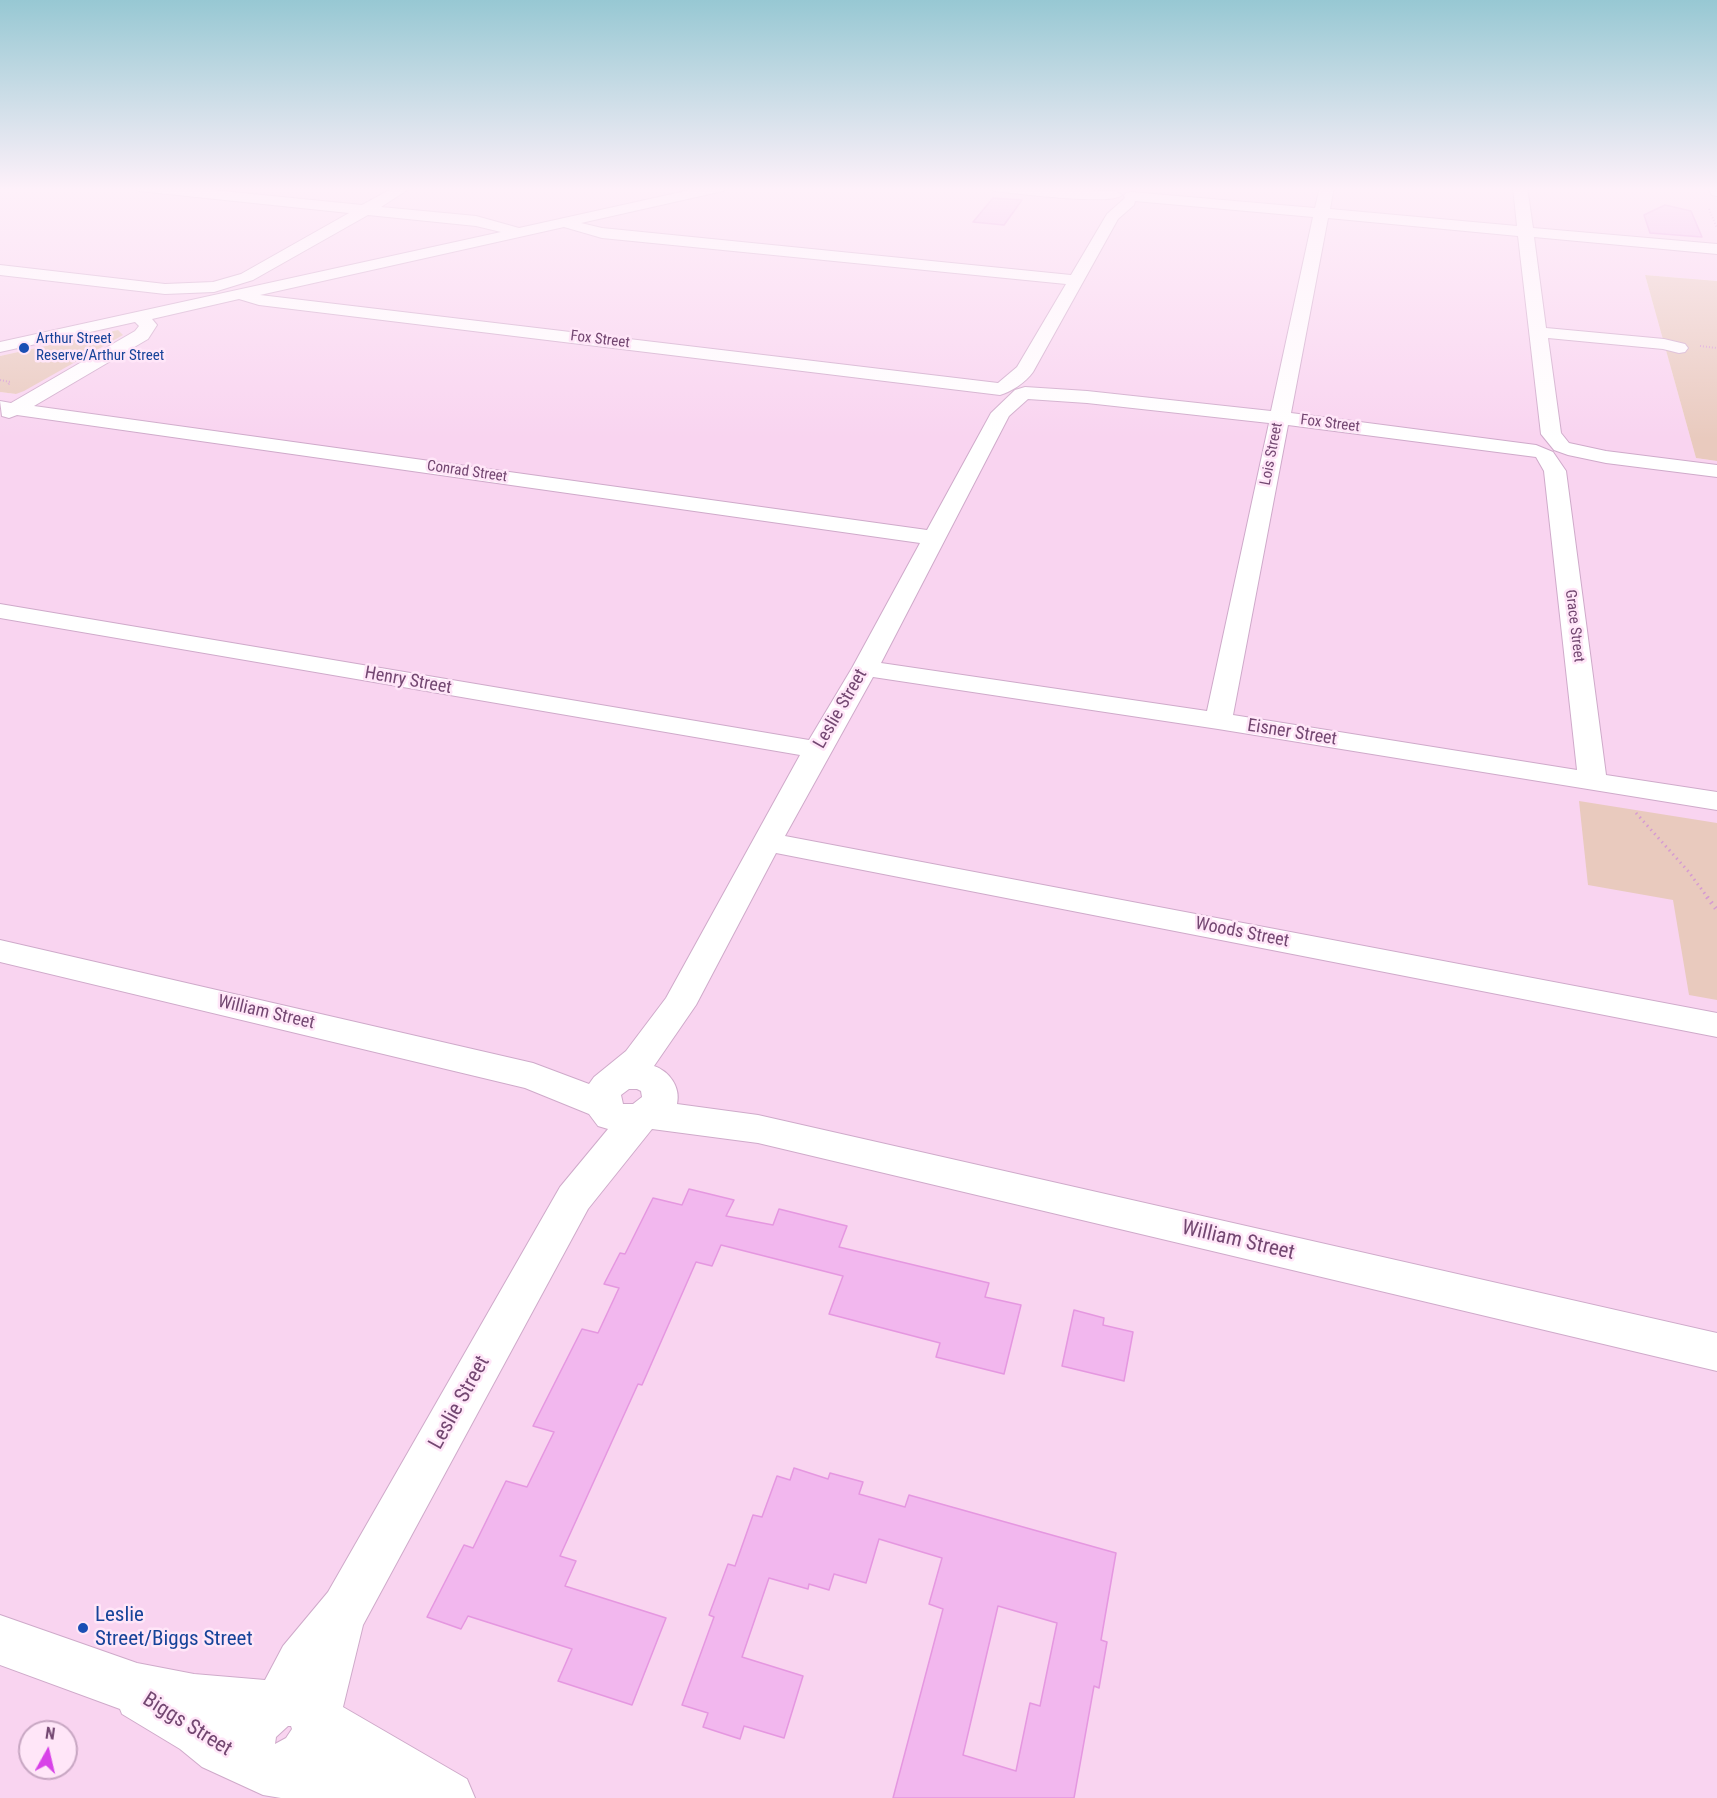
<!DOCTYPE html>
<style>
body{margin:0}
#map{position:relative;width:1717px;height:1798px;overflow:hidden;background:#fce0f4;font-family:"Roboto Condensed",sans-serif}
canvas{display:block}
.north{position:absolute;left:18px;top:1720px;width:60px;height:60px;box-sizing:border-box;background:#ffe6f8;border:2px solid #c7a6c2;border-radius:50%;rotate:8deg;font-size:16px;font-weight:700;line-height:24px;text-align:center;color:#734771}
.north::after{content:'';display:block;margin:auto;width:21px;height:27px;background:#d842e8;clip-path:polygon(50% 0,100% 100%,50% 72%,0 100%)}
</style>
<div id="map">
<canvas width="1717" height="1798"></canvas>
<div class="north">N</div>
</div>
<script>
const g = document.querySelector('canvas').getContext('2d');
g.lineJoin = 'round';
function paint(path, color) { g.fillStyle = color; g.fill(path, 'evenodd'); }
function trace(path, color, width, dash) { g.strokeStyle = color; g.lineWidth = width; g.lineCap = dash ? 'butt' : 'round'; g.setLineDash(dash || []); g.stroke(path); }
function label(font, color, halo, rows, align = 'center') {
  g.font = font + ' "Roboto Condensed",sans-serif'; g.lineWidth = 5; g.setLineDash([]); g.textBaseline = 'middle'; g.strokeStyle = halo; g.fillStyle = color; for (const [text, x, y, turn = 0] of rows) {
    g.save(); g.translate(x, y); g.rotate((+turn || 0) * Math.PI / 180); g.textAlign = isNaN(turn) ? turn : align; if (halo) g.strokeText(text, 0, 0); g.fillText(text, 0, 0); g.restore();
  }
}
const residential = new Path2D(`
 M0 187H1717V281L1645 275 1696 458 1717 461V1798H0V392L16 394 118 330 0 356ZM30 1732H66V1768H30Z`);
const green = new Path2D(`
 M1645 275 1717 281V461L1696 458Z
 M118 330 123 335 24 391 16 394 0 392V356Z
 M1579 801 1717 823V1000L1689 995 1673 900 1588 885Z`);
const building = new Path2D(`
 M993 198 1022 200 1004 225 973 222Z
 M1665 205 1691 211 1702 237 1650 233 1644 215Z
 M689 1189 734 1200 726 1216 773 1225 779 1209 847 1226 839 1247 989 1283 985 1297 1021 1305 1004 1374 936 1357 940 1343 829 1314 843 1276 721 1245 712 1266 696 1262 642 1385 638 1384 560 1556 576 1561 565 1586 666 1618 632 1705 558 1681 572 1649 468 1616 461 1629 427 1617 464 1545 473 1548 506 1481 527 1487 554 1432 533 1426 582 1329 598 1333 619 1288 604 1284 620 1253 625 1254 653 1198 682 1205Z
 M1074 1310 1104 1318 1103 1325 1133 1332 1124 1381 1062 1366Z
 M794 1468 828 1479 830 1473 863 1482 859 1494 905 1507 909 1495 1116 1553 1101 1640 1107 1642 1099 1688 1094 1686 1074 1798H893L943 1609 929 1604 942 1558 879 1539 866 1583 834 1574 829 1590 809 1584 808 1589 769 1578 742 1657 803 1676 784 1738 744 1726 740 1739 703 1727 708 1713 682 1705 714 1617 709 1615 728 1564 735 1566 753 1515 762 1517 777 1476 790 1480ZM998 1606 1057 1623 1040 1706 1030 1703 1016 1771 963 1755Z`);
const pathFar2 = new Path2D(`
 M1709 209 1717 228
 M1700 346 1717 348
 M0 380 10 382 8 385`);
const pathFar1 = new Path2D(`
 M1636 813 1688 871 1708 898`);
const path = new Path2D(`
 M1707 897 1717 910`);
const minor = new Path2D(`
 M132 187H182L362 205 395 187H412L381 207 476 216 519 228 704 187H730L723 191 581 223 602 228 1071 275 1107 214 1125 198 1124 196 1126 193 1131 192 1315 208 1320 187H1334L1330 209 1517 226 1513 187H1527L1533 228 1717 244V254L1534 237 1546 328 1664 339 1685 344 1688 348 1685 352 1679 353 1663 349 1548 338 1561 433 1569 443 1606 451 1717 465V477L1606 463 1568 455 1554 450 1541 434 1518 236 1328 218 1291 413 1536 445 1553 452 1566 471 1606 775 1717 792V810L1218 729 873 677 785 836 1717 1013V1037L776 853 696 1005 654 1066C669 1071 681 1087 677 1104L758 1115 1717 1333V1371L758 1143 652 1129 588 1209 363 1625 343 1707 467 1779 475 1798H281L263 1795 202 1767 180 1749 122 1714 120 1709 0 1665V1615L137 1663 194 1674 265 1680 283 1646 328 1592 560 1187 608 1129 598 1126 589 1114 525 1088 0 962V940L533 1063 589 1084 594 1077 626 1051 666 998 800 755 0 618V604L809 740 852 668 920 543 17 415 9 418 2 416 0 401 11 403 135 331 139 326 135 322 0 352V342L501 232 476 226 368 215 253 280 214 292 165 294 0 275V265L165 284 213 282 241 274 349 213 139 191ZM1135 201 1313 217 1271 411 1087 391 1025 387 1015 390 991 413 927 530 34 406 148 339 157 325 152 319 239 299 259 305 1000 395C1011 392 1026 382 1033 372L1118 219 1134 205ZM564 227 602 238 1066 284 1017 367 998 383 260 295ZM1028 399 1087 403 1269 423 1207 711 881 663 1009 416ZM1288 425 1536 457 1544 471 1577 770 1233 715ZM629 1089H637L641 1091 642 1097 633 1104H623L621 1095ZM288 1726H291L292 1729 286 1738 275 1744 276 1737Z
 M987 187 1115 191 1122 195C1112 206 1014 193 994 191Z
 M1707 187H1717V196L1712 195Z`);
const markers = [
 [24,348,6,"#1a4fb4"],
 [83,1628,6,"#1a4fb4"]
];
const farTransitnames = [
 ["Arthur Street",36,339],
 ["Reserve/Arthur Street",36,356]
];
const farStreetnames = [
 ["Fox Street",600,340,7],
 ["Fox Street",1330,424,7],
 ["Lois Street",1272,454,-79],
 ["Conrad Street",467,472,8],
 ["Grace Street",1574,626,83]
];
const streetNames = [
 ["Henry Street",408,681,10],
 ["Leslie Street",841,709,-60],
 ["Eisner Street",1292,733,9],
 ["Woods Street",1242,933,11],
 ["William Street",266,1013,13]
];
const nearStreetnames = [
 ["William Street",1238,1241,13],
 ["Leslie Street",460,1403,-61],
 ["Biggs Street",187,1725,32]
];
const nearTransitnames = [
 ["Leslie",95,1616],
 ["Street/Biggs Street",95,1640]
];
paint(residential, '#f9d4f0');
paint(green, '#e9cabe');
paint(building, '#f2b7ee');
trace(building, '#e597e0', 1.5);
trace(minor, '#cfaaca', 2);
trace(pathFar2, '#d69bd2', 2, [1, 2]);
trace(pathFar1, '#d69bd2', 3, [1.5, 4]);
trace(path, '#d69bd2', 4.5, [1.5, 5]);
paint(minor, '#fff');
const sky = g.createLinearGradient(0, 0, 0, 439);
sky.addColorStop(0, '#97c8d3');
sky.addColorStop(0.43, '#fef1fa');
sky.addColorStop(1, '#fef1fa00');
g.fillStyle = sky;
g.fillRect(0, 0, 1717, 439);
for (const [x, y, r, color] of markers) { const dot = new Path2D(); dot.arc(x, y, r, 0, 2 * Math.PI); g.fillStyle = color; g.fill(dot); trace(dot, '#ffe6f8', 2); }
label('15px', '#164399', '#ffe6f8', farTransitnames, 'left');
label('15px', '#734771', '#ffe6f8', farStreetnames);
label('18px', '#734771', '#ffe6f8', streetNames);
label('21px', '#734771', '#ffe6f8', nearStreetnames);
label('21px', '#164399', '#ffe6f8', nearTransitnames, 'left');
</script>
